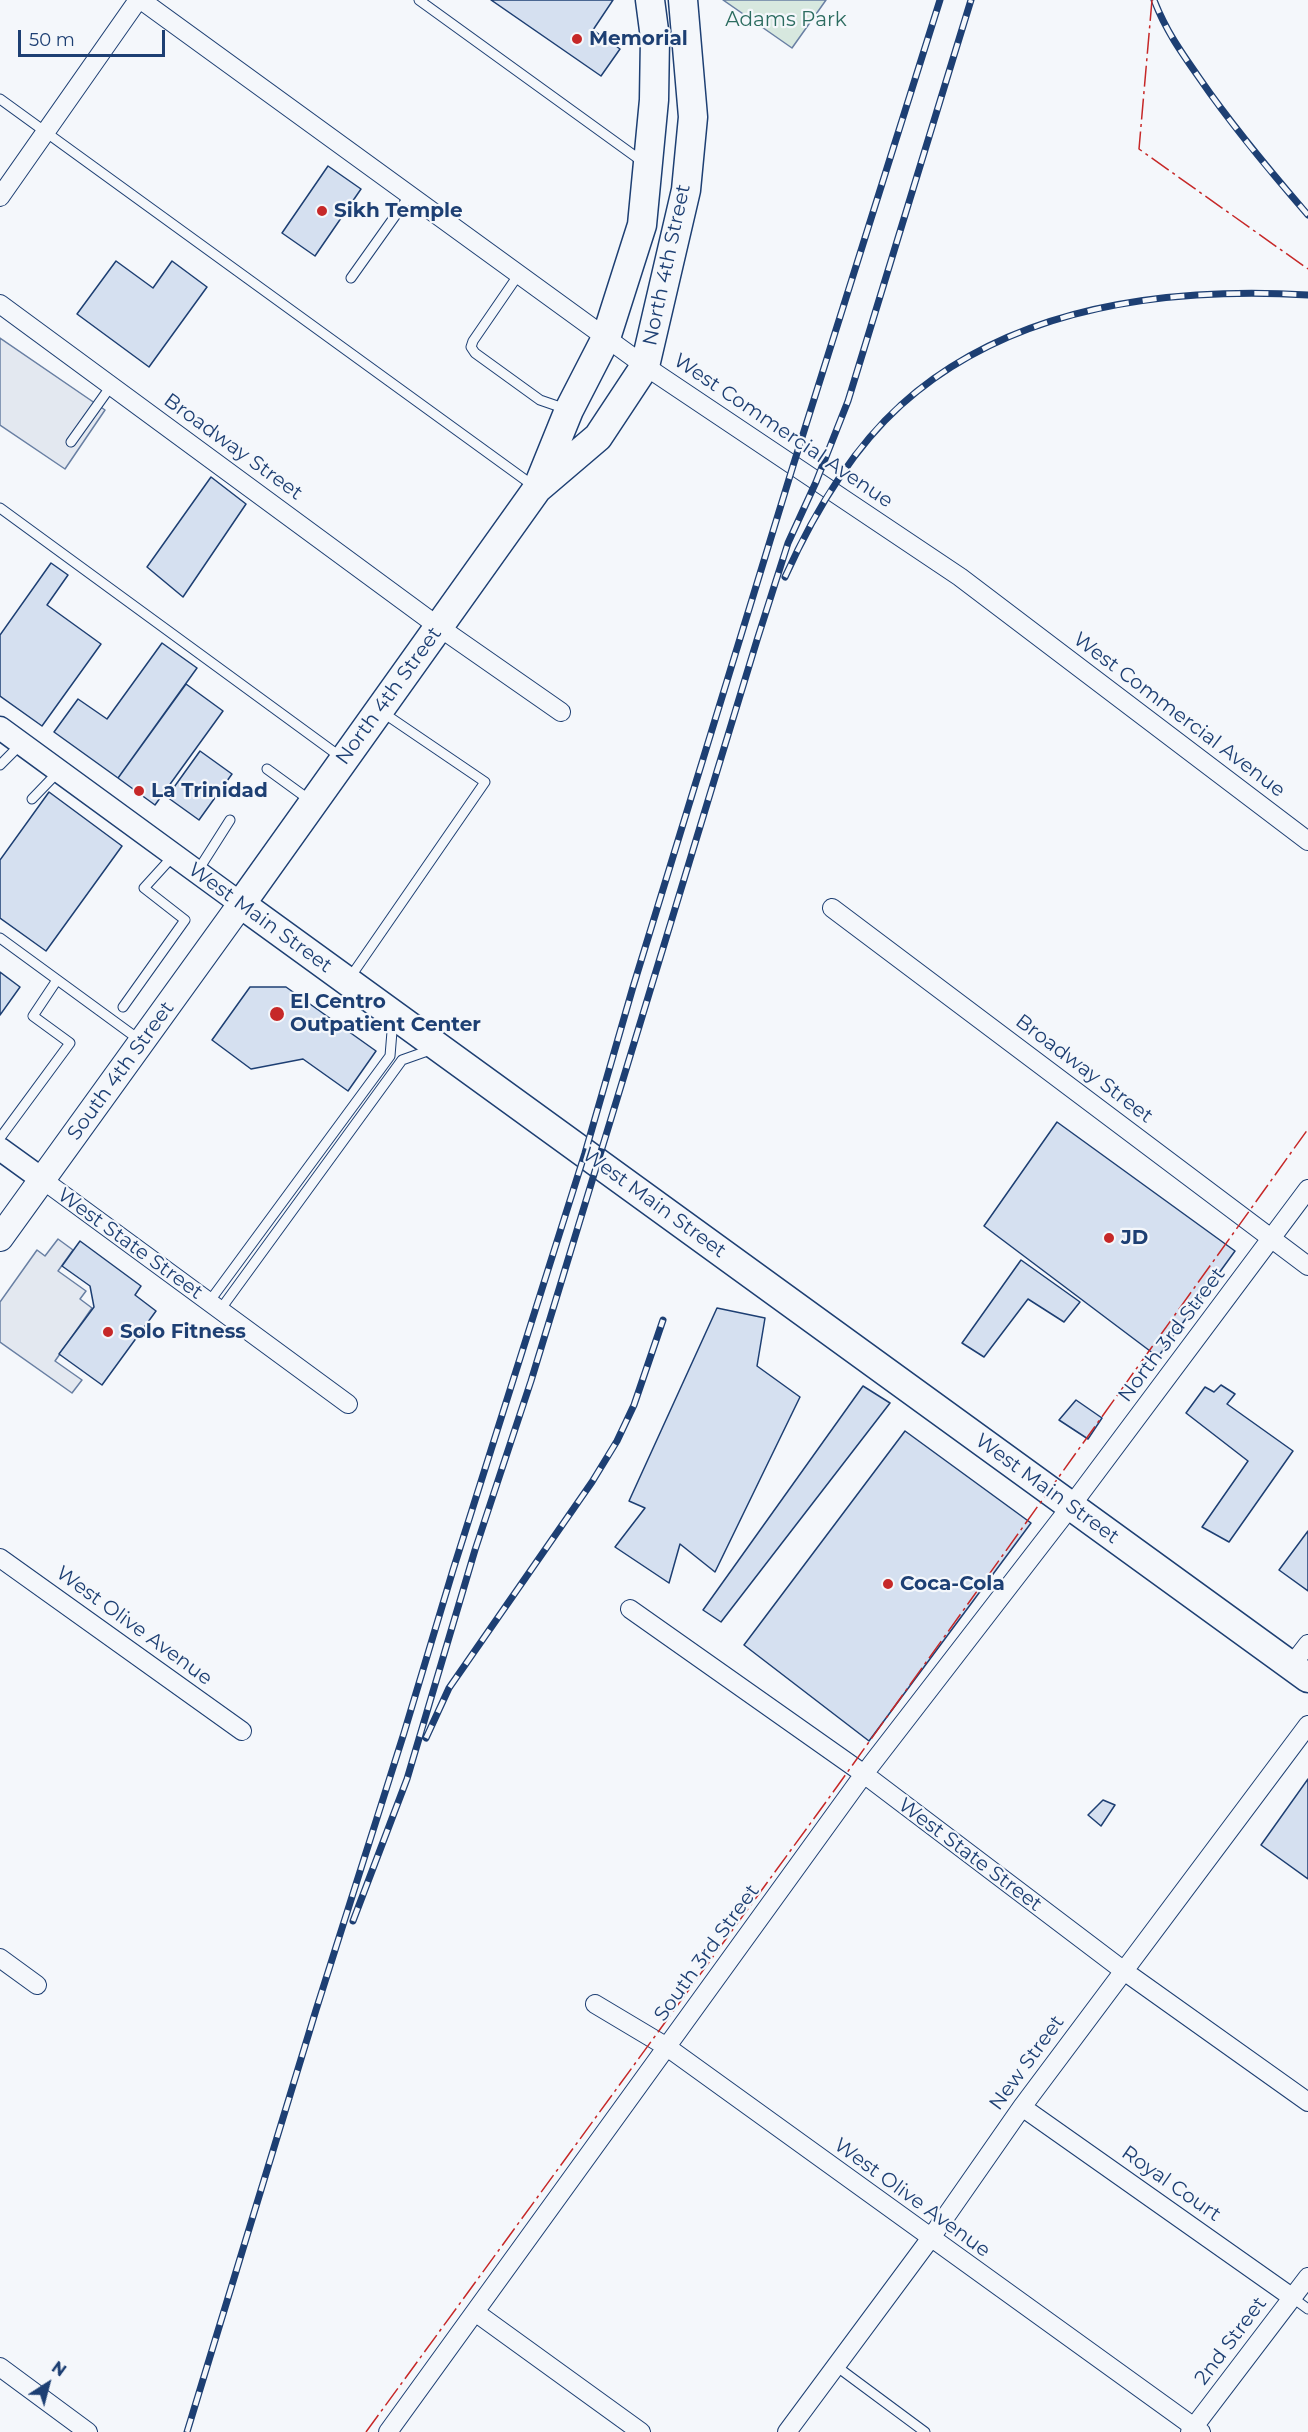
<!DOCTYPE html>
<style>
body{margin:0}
#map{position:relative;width:1308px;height:2432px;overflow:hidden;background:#f4f7fb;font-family:Montserrat,sans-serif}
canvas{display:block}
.north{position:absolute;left:18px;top:2354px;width:60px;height:60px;-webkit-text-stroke:4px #f4f7fb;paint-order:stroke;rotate:36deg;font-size:16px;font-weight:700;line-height:24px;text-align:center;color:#1d3f73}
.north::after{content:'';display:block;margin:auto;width:21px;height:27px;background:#1d3f73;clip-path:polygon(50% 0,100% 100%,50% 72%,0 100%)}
.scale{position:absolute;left:18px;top:30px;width:147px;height:27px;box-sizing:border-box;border:3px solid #1d3f73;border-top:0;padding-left:8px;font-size:18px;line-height:21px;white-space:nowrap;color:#1d3f73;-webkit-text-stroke:4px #f4f7fb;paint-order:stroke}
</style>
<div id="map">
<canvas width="1308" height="2432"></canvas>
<div class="north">N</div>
<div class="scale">50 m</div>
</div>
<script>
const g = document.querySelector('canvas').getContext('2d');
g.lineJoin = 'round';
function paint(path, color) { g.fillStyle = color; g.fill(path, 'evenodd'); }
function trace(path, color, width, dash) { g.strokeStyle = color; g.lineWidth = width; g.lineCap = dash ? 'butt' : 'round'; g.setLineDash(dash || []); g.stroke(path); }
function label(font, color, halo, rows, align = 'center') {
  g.font = font + ' Montserrat,sans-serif'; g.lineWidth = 4.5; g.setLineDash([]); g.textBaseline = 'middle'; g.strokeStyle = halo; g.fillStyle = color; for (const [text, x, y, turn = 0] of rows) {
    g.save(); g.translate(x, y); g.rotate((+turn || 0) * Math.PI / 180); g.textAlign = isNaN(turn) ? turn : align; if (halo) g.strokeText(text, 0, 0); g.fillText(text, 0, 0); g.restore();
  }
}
const green = new Path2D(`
 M723 0H826L792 48Z`);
const parking = new Path2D(`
 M0 338 105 410 65 469 0 425Z
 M58 1239 73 1250 58 1271 86 1291 80 1299 92 1308 55 1361 82 1380 72 1393 0 1342V1302L37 1250 45 1256Z`);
const building = new Path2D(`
 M491 0H613L593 30 620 49 601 76Z
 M328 166 361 189 315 256 282 233Z
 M116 261 153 288 172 261 207 287 149 367 77 314Z
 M211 477 246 504 183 597 147 567Z
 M51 563 68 575 47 605 101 644 42 726 0 696V635Z
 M162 643 197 668 118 778 54 732 78 699 107 719Z
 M186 684 223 711 155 805 118 778Z
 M200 751 232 774 199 820 167 797Z
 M49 792 122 846 46 951 0 918V860Z
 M0 972 20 987 0 1015Z
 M250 987H286L376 1051 348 1091 303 1059 251 1069 212 1040Z
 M1057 1122 1235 1251 1158 1357 984 1226Z
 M80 1241 141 1286 135 1295 156 1311 102 1385 59 1354 94 1307 90 1286 62 1266Z
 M1021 1260 1080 1302 1064 1322 1028 1299 984 1357 962 1343Z
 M717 1308 765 1318 757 1366 800 1397 715 1572 680 1544 669 1583 615 1547 645 1508 629 1501Z
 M1221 1385 1235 1394 1227 1404 1293 1451 1229 1542 1202 1527 1248 1461 1186 1413 1205 1387 1214 1392Z
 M863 1386 890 1403 721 1622 703 1610Z
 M1076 1400 1102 1418 1088 1439 1059 1420Z
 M905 1431 1031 1523 869 1741 744 1645Z
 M1308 1531V1591L1279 1570Z
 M1308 1779V1879L1261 1845Z
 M1103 1800 1115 1805 1101 1826 1088 1815Z`);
const service = new Path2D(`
 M419 0 643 162
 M0 99 535 487
 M519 274 473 341 471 347 475 353 540 400 566 409
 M351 278 410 195
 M71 442 111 386
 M0 508 342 758
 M0 765 21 744
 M267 769 311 801
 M32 799 59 771
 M197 872 230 820
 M0 938 141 1041
 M349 979 485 782 382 712
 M123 1007 185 920 144 888 174 855
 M0 1138 70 1043 33 1016 57 980
 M209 1302 390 1056 393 1019
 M220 1310 402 1060 433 1049
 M1293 2298 1308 2309
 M836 2366 925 2432`);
const minor = new Path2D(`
 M141 0 645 366 960 577 1308 841
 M0 197 138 0
 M0 304 439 627 561 712
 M832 908 1308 1266
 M43 1180 348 1404
 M0 1558 242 1731
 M630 1609 864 1774 1124 1971 1308 2102
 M1291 1666 1308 1644
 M0 1958 37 1985
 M595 2004 667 2047 1201 2432
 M1022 2107 1293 2298
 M475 2312 641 2432
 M0 2367 88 2432
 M388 2432 864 1774 1071 1506 1308 1189
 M787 2432 930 2239 1022 2107 1308 1725
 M1190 2432 1308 2277`);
const tertiary = new Path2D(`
 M0 728 241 904
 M0 1149 43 1180`);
const secondary = new Path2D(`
 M0 1238 241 904`);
const primary = new Path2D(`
 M683 0 693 117 686 190 645 366 598 437 537 489 241 904 1308 1678
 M539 484 569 410 606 338 642 225 654 100 655 38 650 0`);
const rail = new Path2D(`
 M1154 0C1166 31 1181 52 1200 79 1233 127 1270 171 1308 215
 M785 577C813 515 850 451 901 405 1011 306 1167 287 1308 295
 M426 1738 449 1688 592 1482 617 1441 634 1405 663 1320
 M353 1921 407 1779 475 1550 531 1381 757 640 788 543 816 482 848 401 971 0
 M187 2432 316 2010 404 1733 453 1570 585 1153 633 987 793 466 940 0`);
const power = new Path2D(`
 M1152 0 1139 149 1308 269
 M366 2432 826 1802 1308 1129`);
const markers = [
 [577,39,6,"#c62828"],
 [322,211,6,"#c62828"],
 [139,791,6,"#c62828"],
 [277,1014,8,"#c62828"],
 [1109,1238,6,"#c62828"],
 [108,1332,6,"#c62828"],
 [888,1584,6,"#c62828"]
];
const parkNames = [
 ["Adams Park",786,20]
];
const poiNames = [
 ["Memorial",589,39],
 ["Sikh Temple",334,211],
 ["La Trinidad",151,791],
 ["El Centro",290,1002],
 ["Outpatient Center",290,1025],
 ["JD",1121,1238],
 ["Solo Fitness",120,1332],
 ["Coca-Cola",900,1584]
];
const streetNames = [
 ["North 4th Street",667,265,-78],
 ["West Commercial Avenue",783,431,34],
 ["Broadway Street",233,447,36],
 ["North 4th Street",389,696,-54],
 ["West Commercial Avenue",1179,715,37],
 ["West Main Street",260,918,36],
 ["Broadway Street",1084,1069,37],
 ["South 4th Street",121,1071,-54],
 ["West Main Street",654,1203,36],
 ["West State Street",130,1244,36],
 ["North 3rd Street",1172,1335,-53],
 ["West Main Street",1047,1489,36],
 ["West Olive Avenue",134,1626,36],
 ["West State Street",970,1855,37],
 ["South 3rd Street",707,1953,-54],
 ["New Street",1027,2063,-54],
 ["Royal Court",1171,2184,35],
 ["West Olive Avenue",912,2198,36],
 ["2nd Street",1231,2341,-53]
];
paint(green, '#d7e8df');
trace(green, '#687fa3', 1.5);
paint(parking, '#e3e8f0');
trace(parking, '#687fa3', 1.5);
paint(building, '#d5e0f0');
trace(building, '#1d3f73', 1.5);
trace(service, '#1d3f73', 11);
trace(minor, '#1d3f73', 20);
trace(tertiary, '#1d3f73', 25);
trace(secondary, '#1d3f73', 28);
trace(primary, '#1d3f73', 31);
trace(service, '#f4f7fb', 9);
trace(minor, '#f4f7fb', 18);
trace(tertiary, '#f4f7fb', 22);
trace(secondary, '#f4f7fb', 26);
trace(primary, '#f4f7fb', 28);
trace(rail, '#1d3f73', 7);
trace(rail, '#f4f7fb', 4.5, [14]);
trace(power, '#c62828', 1.5, [21, 4.5, 3, 4.5]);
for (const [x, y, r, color] of markers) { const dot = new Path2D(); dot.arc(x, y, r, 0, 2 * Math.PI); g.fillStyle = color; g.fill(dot); trace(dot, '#f4f7fb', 2); }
label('20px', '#2c6c60', '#f4f7fb', parkNames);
label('bold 20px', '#1d3f73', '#f4f7fb', poiNames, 'left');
label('20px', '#1d3f73', '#f4f7fb', streetNames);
</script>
